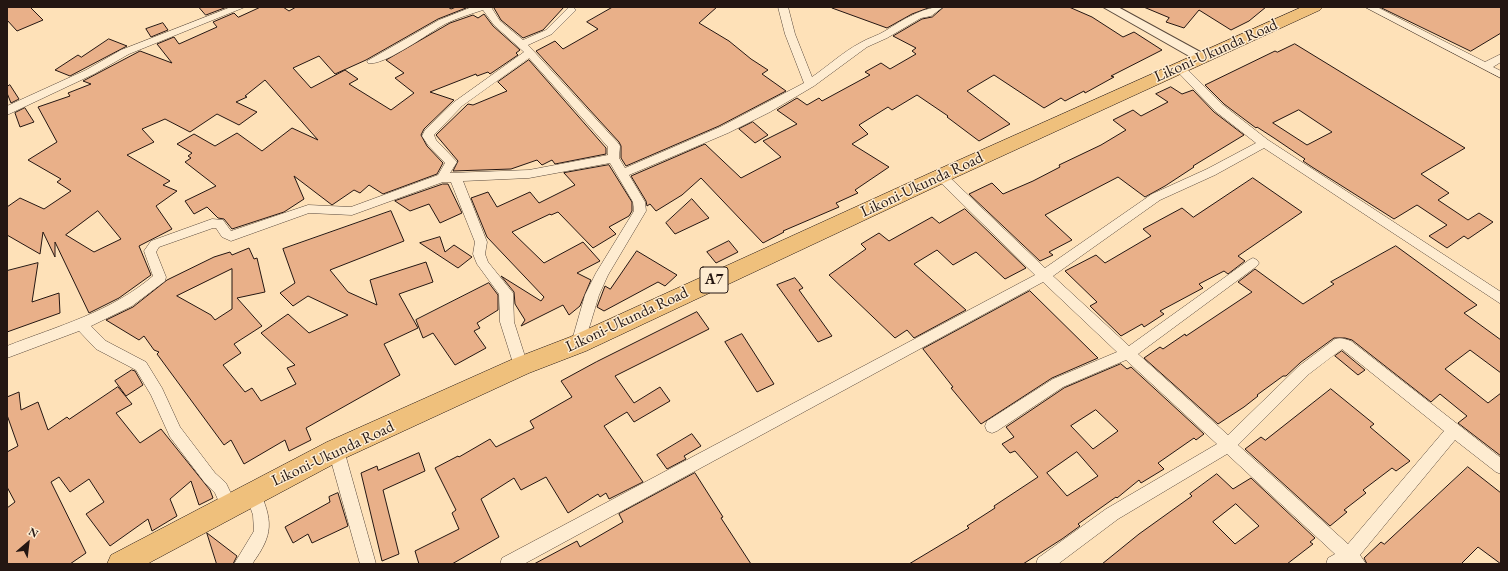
<!DOCTYPE html>
<style>
body{margin:0}
#map{position:relative;width:1508px;height:571px;overflow:hidden;background:#fee1b8;font-family:"EB Garamond",serif}
canvas{display:block}
.frame{position:absolute;inset:0;border:8px solid #241612;pointer-events:none}
.north{position:absolute;left:8px;top:523px;width:40px;height:40px;-webkit-text-stroke:3px #feecd1;paint-order:stroke;rotate:28deg;font-size:11px;font-weight:700;line-height:16px;text-align:center;color:#241612}
.north::after{content:'';display:block;margin:auto;width:14px;height:18px;background:#241612;clip-path:polygon(50% 0,100% 100%,50% 72%,0 100%)}
</style>
<div id="map">
<canvas width="1508" height="571"></canvas>
<div class="frame"></div>
<div class="north">N</div>
</div>
<script>
const g = document.querySelector('canvas').getContext('2d');
g.lineJoin = 'round';
function paint(path, color) { g.fillStyle = color; g.fill(path, 'evenodd'); }
function trace(path, color, width, dash) { g.strokeStyle = color; g.lineWidth = width; g.lineCap = dash ? 'butt' : 'round'; g.setLineDash(dash || []); g.stroke(path); }
function label(font, color, halo, rows, align = 'center') {
  g.font = font + ' "EB Garamond",serif'; g.lineWidth = 3; g.setLineDash([]); g.textBaseline = 'middle'; g.strokeStyle = halo; g.fillStyle = color; for (const [text, x, y, turn = 0] of rows) {
    g.save(); g.translate(x, y); g.rotate((+turn || 0) * Math.PI / 180); g.textAlign = isNaN(turn) ? turn : align; if (halo) g.strokeText(text, 0, 0); g.fillText(text, 0, 0); g.restore();
  }
}
const building = new Path2D(`
 M7 7H30L43 20 17 31 7 20Z
 M199 7H227L206 15Z
 M261 7H283L289 11 296 7H448L451 9 456 7H464L466 8 438 19 366 60 335 74 319 56 293 68 311 88 345 70 358 79 349 84 391 110 414 93 395 78 404 73 386 60 450 23 473 15 478 18 484 14 493 26 520 50 516 53 518 55 490 74 488 72 477 76 476 74 430 92 454 100 424 129 421 135 427 146 443 163 437 174 383 194 369 185 360 193 354 190 332 205 294 176 304 199 284 212 232 229 224 219 218 218 207 207 194 214 185 201 216 186 185 162 191 158 188 156 192 153 177 144 194 134 215 146 237 133 262 151 292 128 318 140 265 80 245 96 247 97 236 102 257 112 239 125 217 114 190 132 165 119 142 129 154 142 127 155 170 181 163 185 177 191 156 206 172 229 139 246 151 275 119 298 89 313 55 242V257L43 232 40 254 7 235V207L20 198 44 209 71 191 57 182 61 179 28 160 57 142 38 107 70 96 68 93 91 84 83 81 140 51 172 63 157 44 174 37 179 44 217 27 213 22 234 13 238 17ZM98 211 121 239 94 252 66 235Z
 M496 7H564L543 30 523 38 501 20 494 8Z
 M613 7H717L699 23 729 41 751 59 768 70 762 74 786 91 719 126 626 166 621 158V146L619 142 536 51 555 41 563 49 598 29 587 22Z
 M832 7H931L912 14 887 28 832 8Z
 M944 7H1069L1092 17 1123 37 1134 32 1162 50 1111 76 1114 77 1085 93 1084 91 1065 101 1061 98 1044 108 994 75 967 91 1010 124 979 141 947 117 948 116 917 95 892 110 888 107 859 125 868 134 852 144 889 167 855 190 858 193 836 203 839 207 783 231 784 232 763 243 701 178 682 195 656 211 650 204 647 206 646 201 631 176 705 144 741 178 781 157 763 141 797 124 777 110 797 98 807 105 819 98 822 101 870 75 865 72 881 63 890 69 916 54 912 51 916 48 893 36 922 19 932 17Z
 M1144 7H1266L1249 21 1231 30 1199 10 1184 28 1166 22 1169 18Z
 M1380 7H1501V33L1471 51Z
 M163 23 168 30 151 37 146 29Z
 M109 39 127 46 70 76 55 70 78 55 81 57Z
 M1295 44 1465 148 1421 174 1449 193 1438 200 1468 220 1479 213 1493 222 1468 239 1464 236 1447 248 1429 236 1447 225 1417 205 1394 219 1312 167 1303 161 1305 159 1274 138 1257 127 1256 128 1224 104 1205 85 1275 51 1277 52ZM1299 110 1332 132 1307 145 1273 123Z
 M529 60 606 148V154L555 164 552 160 542 165 537 160 511 169 453 171 458 161 436 135 468 104 473 105 507 91 498 82Z
 M10 85 19 99 11 103 7 93V87Z
 M1171 87 1182 94 1193 90 1214 112 1244 135 1193 166 1194 167 1165 186 1145 197 1118 177 1045 215 1072 240 1049 252 1053 255 1040 261 969 194 992 183 1003 194 1033 181 1060 167 1059 165 1101 145 1126 130 1113 120 1133 110 1141 116 1168 102 1156 94Z
 M25 108 34 122 20 127 15 113Z
 M753 122 768 135 755 143 739 129Z
 M609 165 632 202V211L629 216 609 227 616 234 593 248 558 212 551 215 550 214 512 232 544 263 583 242 600 261 577 273 591 280 580 306 569 315 563 305 521 326 525 320 515 304 514 292 501 276 541 301 544 297 487 237 471 198 488 192 497 207 530 192 539 203 575 185 564 173Z
 M1253 178 1302 212 1238 256 1245 261 1228 274 1224 271 1199 284 1203 288 1160 311 1164 314 1144 327 1142 324 1121 336 1090 306 1097 302 1065 271 1096 255 1105 263 1151 236 1143 229 1182 208 1193 217Z
 M443 184H448L462 213 440 223 429 204 410 211 395 201Z
 M692 199 709 218 675 234 666 223Z
 M965 209 1026 268 1005 279 976 252 953 265 937 250 914 264 966 310 914 338 907 330 895 338 829 275 866 249 861 244 879 233 889 241 932 217 939 223Z
 M391 211 404 241 330 270 348 292 377 305 370 280 426 262 433 282 399 294 418 328 384 344 400 375 306 428 311 440 289 451 285 440 244 464 231 440 224 445 157 354 159 352 154 350 144 336 139 340 106 320 133 307 167 280 214 257 230 252 232 255 249 248 254 259 257 258 265 292 237 298 262 326 234 344 241 353 223 365 245 392 252 388 261 401 296 384 287 368 295 365 261 333 288 314 309 333 348 315 308 296 293 306 280 293 295 283 283 249ZM232 269V309L215 320 211 315 177 296Z
 M440 237 445 252 454 245 472 257 458 268 420 243Z
 M729 241 738 252 716 263 707 252Z
 M1396 246 1477 305 1464 313 1501 340V373L1470 350 1445 369 1488 403 1501 393V456L1458 423 1467 416 1440 394 1431 402 1352 340 1345 338H1334L1301 362 1286 376H1283L1257 395 1258 396 1244 407 1218 424 1144 358 1160 347 1163 349 1185 334 1186 336 1252 292 1238 282 1255 269 1303 304 1334 284 1331 282Z
 M637 251 677 275 665 286 658 282 604 311 597 307 605 286 610 289Z
 M38 263 32 302 59 293 60 313 7 332V271Z
 M795 278 803 288 799 290 832 336 818 342 777 285Z
 M489 283 498 295V310L477 323 480 328 474 331 486 348 455 365 433 333 423 338 416 320Z
 M1030 291 1098 358 1052 378 981 424 951 388 953 387 923 349Z
 M697 312 709 329 615 376 634 403 660 387 670 401 634 422 627 412 604 426 643 482 609 499 606 493 600 497 598 494 568 513 546 477 521 490 514 478 481 499 499 537 452 564H419L415 551 459 529 452 513 456 510 435 468 458 456 459 457 490 439 496 447 534 428 530 421 572 397 561 381 596 362Z
 M742 334 774 384 757 392 725 342Z
 M1342 351 1365 370 1358 375 1335 356Z
 M1121 364 1127 369 1131 367 1204 434 1196 440 1194 438 1158 463 1164 469 1141 483 1139 480 1117 498 1116 497 1078 524 1080 526 1062 539 1023 564H909L969 528 967 526 995 508 994 506 1038 477 1015 451 1010 453 1002 444 1014 437 1006 427 1064 388ZM1096 410 1118 431 1093 449 1071 426ZM1077 452 1098 476 1067 496 1047 473Z
 M132 370 135 371 143 385 126 396 115 381Z
 M118 387 132 404 116 413 140 443 161 429 210 490 213 498 199 505 191 481 170 499 177 516 152 531 148 519 110 546 86 514 104 502 89 479 70 492 59 477 51 482 86 553 70 564H7V508L15 502 7 487V452L18 446 7 415V397L19 392 21 410 38 402 48 430 67 417 69 419Z
 M1331 389 1374 424 1370 427 1410 461 1396 471 1392 468 1363 490 1366 493 1344 510 1347 512 1330 526 1245 449 1261 437 1265 440Z
 M692 434 701 446 684 456 686 459 667 469 657 455Z
 M419 453 425 471 383 490 399 554 382 561 361 473 377 466 378 470Z
 M1468 467 1501 493V564L1478 547 1461 564H1367L1364 558 1381 542 1384 544Z
 M695 473 723 517 721 518 751 564H534L577 541 580 547 623 522 619 514Z
 M1217 474 1233 489 1251 478 1315 538 1310 542 1313 544 1287 564H1102L1139 534 1192 496 1190 494ZM1236 504 1259 526 1235 544 1213 522Z
 M338 493 348 526 312 543 308 534 293 543 285 527 330 502 329 497Z
 M207 533 237 556 233 564H217Z`);
const minor = new Path2D(`
 M231 7H245L129 54 94 74 7 115V106L86 70 121 50Z
 M472 7H491L500 21 523 40 546 30 568 8H574L576 10 552 34 528 45 618 143 620 146 619 158 625 168 720 127 804 83 785 34 778 7H788L795 34 812 77C828 66 843 52 860 43 868 38 877 36 885 31 903 20 922 7 943 7L931 16 921 18 887 38 867 47 814 86 770 112 728 133 629 175 645 202 646 211 608 275 599 295 583 348 578 350 573 348 571 344 585 295 596 273 634 211 633 202 610 163 529 178 463 181 487 242 485 254 488 262 513 293 514 322 528 366 526 370 521 372 516 370 514 366 500 322 499 294 477 264 473 254 475 242 451 182H443L352 215 309 213 231 241 222 237 216 228H213L159 247 156 252 166 277 165 281 132 306 91 326 106 341 146 362 162 388 180 427 215 473 226 483 237 506 235 511 229 513 223 511 215 493 205 483 170 437 151 395 136 370 96 349 79 331 7 358V346C58 326 111 312 153 276L144 251 151 241 212 219 223 220 231 231 308 205 351 207 438 175 445 163 428 145 422 136 425 130 454 102 524 52 494 25 483 10C471 14 457 18 445 24 430 32 383 67 368 63L367 61 439 20ZM529 58 608 147V155L529 170 450 173 457 162 436 140 434 135 462 106Z
 M1365 7H1377L1485 62 1501 54V62L1493 67 1501 71V78Z
 M1179 64 1183 65 1223 105 1268 140 1501 292V304L1264 148 1215 175 1160 200 1053 276 1129 346 1249 260 1253 258 1257 260 1259 263 1257 266 1138 354 1228 435 1299 366 1335 339C1341 337 1345 339 1351 341L1501 458V474L1496 472 1455 440 1360 555 1366 564H1326L1328 558 1335 554 1227 454 1118 519 1058 564H1036L1038 558 1106 509 1217 444 1126 360 1063 387 997 431 992 433 987 431 985 426 987 421 1053 379 1117 352 1043 282 524 564H500L502 558 1035 275 936 178 934 175 936 172H944L1045 268 1152 194 1207 169 1256 143 1215 111 1175 69 1174 67 1175 65ZM1342 349 1444 431 1348 544 1238 445 1309 374Z
 M336 443 341 445 344 450 376 564H360L328 450 331 445Z
 M253 485 258 487C273 521 274 534 252 564H234L254 531 253 515 245 492 248 487Z`);
const tertiary = new Path2D(`
 M1103 7H1118L1204 54 1206 57 1204 60H1196Z`);
const trunk = new Path2D(`
 M1302 7H1323L1320 10 952 179 586 351 529 373 345 458 147 564H107L111 555 327 442 513 359 570 337 939 169Z`);
const shields = [
 [714,280,28]
];
const shieldNames = [
 ["A7",714,280]
];
const streetNames = [
 ["Likoni-Ukunda Road",1216,51,-24],
 ["Likoni-Ukunda Road",922,185,-25],
 ["Likoni-Ukunda Road",627,320,-25],
 ["Likoni-Ukunda Road",333,454,-25]
];
paint(building, '#e9b089');
trace(building, '#241612', 1);
trace(minor, '#5a493c', 1);
trace(tertiary, '#5a493c', 2);
trace(trunk, '#241612', 1);
paint(minor, '#feecd1');
paint(tertiary, '#feecd1');
paint(trunk, '#efc07c');
for (const [x, y, w] of shields) { const box = new Path2D(); box.roundRect(x - w / 2, y - 13, w, 26, 3); g.fillStyle = '#feecd1'; g.fill(box); trace(box, '#241612', 1); }
label('bold 15px', '#241612', null, shieldNames);
label('16px', '#241612', '#feecd1', streetNames);
</script>
